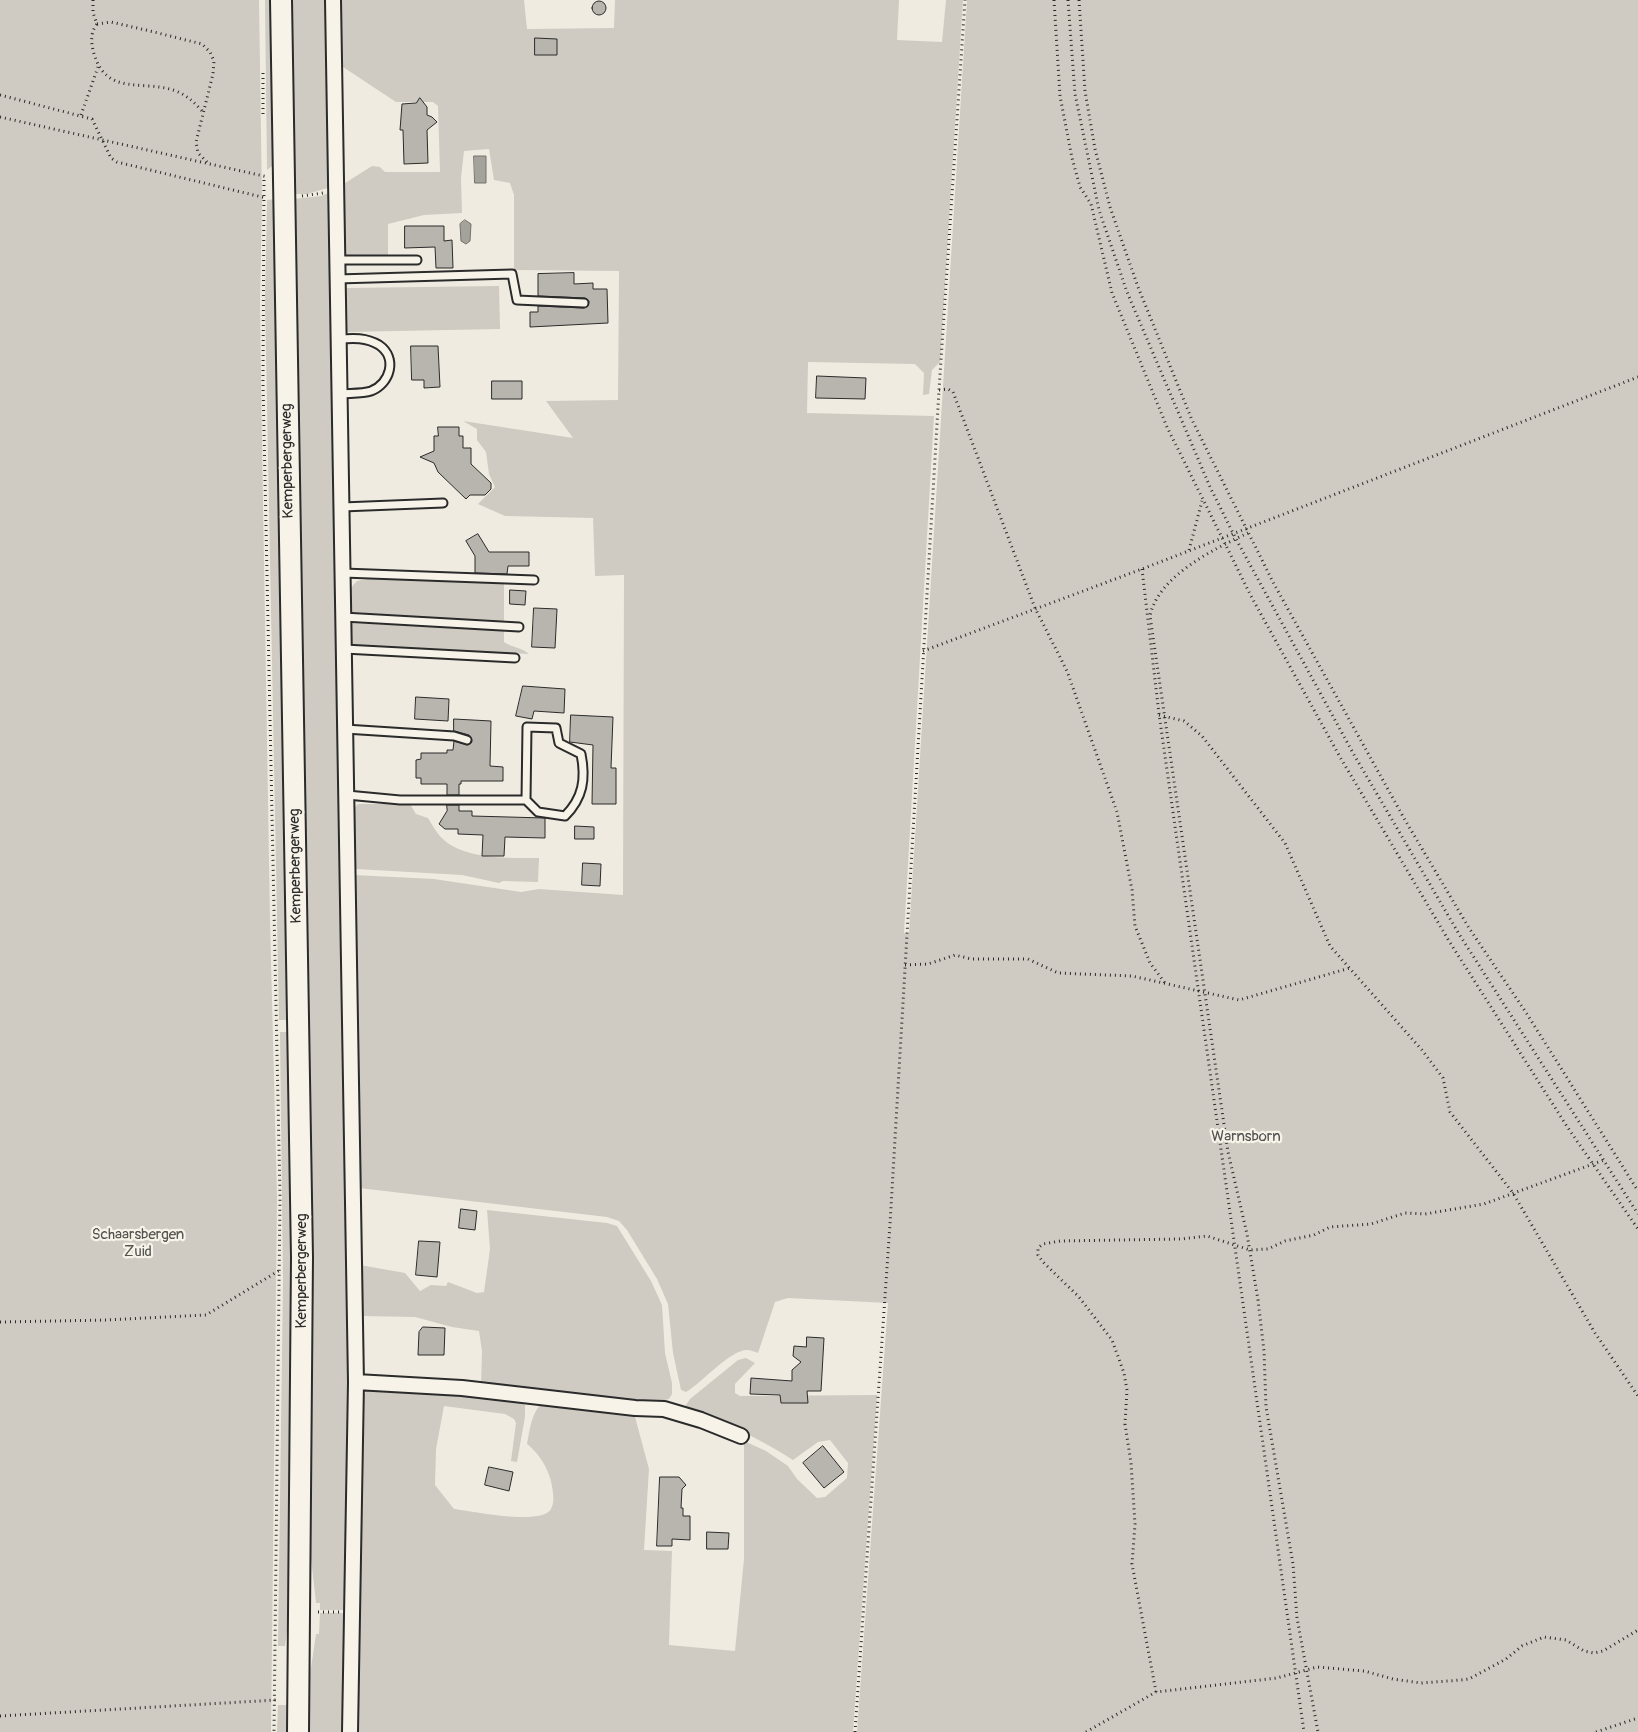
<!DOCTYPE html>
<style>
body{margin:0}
canvas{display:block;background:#efebe0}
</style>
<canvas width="1638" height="1732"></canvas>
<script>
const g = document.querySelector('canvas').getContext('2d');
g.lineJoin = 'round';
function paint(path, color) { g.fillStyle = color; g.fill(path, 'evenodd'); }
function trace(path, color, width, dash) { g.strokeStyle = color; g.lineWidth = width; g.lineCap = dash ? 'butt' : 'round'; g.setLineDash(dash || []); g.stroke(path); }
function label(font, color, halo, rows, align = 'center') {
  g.font = font + ' Pangolin,sans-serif'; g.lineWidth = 4.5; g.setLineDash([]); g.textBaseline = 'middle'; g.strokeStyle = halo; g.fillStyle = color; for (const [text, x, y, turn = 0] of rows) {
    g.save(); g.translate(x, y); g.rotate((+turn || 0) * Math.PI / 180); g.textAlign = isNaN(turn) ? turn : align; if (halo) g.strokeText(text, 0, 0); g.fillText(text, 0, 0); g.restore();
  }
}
const green = new Path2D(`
 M0 0H259L262 200 260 302 261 383 270 921 277 1197 271 1732H0Z
 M265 0H273L275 164 267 170Z
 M290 0H327L331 187 307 194H293Z
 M339 0H524L527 29 614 28 615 0H899L897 40 942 42 946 0H963L940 362 932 370 929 394 923 395 924 373 915 364 808 362 807 413 934 416 904 933 909 934 967 0H1638V1732H857L888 1303 788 1298 775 1302 758 1353C755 1352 751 1350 747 1350 730 1350 703 1382 686 1392L681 1390 673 1353 668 1304 657 1279 627 1230 619 1221 607 1217 359 1188 354 875 434 879 521 892 539 889 623 895 624 575 595 576 593 518 505 516 478 504 495 487 489 474 486 452 477 440V429L463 421 573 438 546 401 618 400 619 271 514 270V195L510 183 494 180 489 149 464 151 461 178 462 213 424 215 388 224V255L343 256 342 185 372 166 380 167 385 172H440L438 106 433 102H396L340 65Z
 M331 192 350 1385 347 1610H320V1603H316L310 1549 311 1262 293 199 321 196Z
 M276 199 290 1020H279L265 302 267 200Z
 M499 286 500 329 346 332 345 288Z
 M383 576 448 578 504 584V622L350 612V589L357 581Z
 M350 623 504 630V642C513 648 521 647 529 654L350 645Z
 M358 804H410L416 814 428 818C433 826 437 834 444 840 466 860 512 858 539 858L538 882 503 881 499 883 462 875 356 869 354 868 353 809Z
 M280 1032H290L293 1196V1585L285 1646H278L283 1282Z
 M487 1210 607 1223 617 1226 651 1281 662 1305 665 1353 672 1383V1394L669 1399 642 1406 481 1386 482 1351 479 1331 452 1327 415 1317 361 1316 360 1265 405 1273 420 1291 431 1285 446 1286 448 1282 477 1293 484 1292 490 1249Z
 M746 1358 755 1363 735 1384V1393L740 1396 877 1395 853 1732H356L362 1397 371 1386 518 1398 525 1405V1417L517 1462 511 1461 516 1423 514 1419 505 1414 444 1406 436 1449 435 1485 454 1509C471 1511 542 1526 551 1509 555 1501 553 1494 552 1486 550 1471 539 1453 527 1444 530 1429 531 1413 543 1402L630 1412 635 1417 649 1469 644 1550 672 1551 669 1645 735 1651 744 1559V1441L766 1451 788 1466 797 1479 817 1498 825 1497 847 1478 848 1463 830 1440 818 1442 793 1460C759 1438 723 1422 684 1408L690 1399 738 1360Z
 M320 1613H346L345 1732H307L308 1688 316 1634H319Z
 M278 1705H287L290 1732H277Z`);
const water = new Path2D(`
 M474 156H486V183H475Z
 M465 220 471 224 470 241 466 244 461 241 460 224Z`);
const building = new Path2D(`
 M592 8a7 7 0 1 1 14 0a7 7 0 1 1-14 0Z
 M535 38 557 39V55H535Z
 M420 98 427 107V115L432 117 437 122 427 130 428 163 404 164 403 130H400L402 104 416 103Z
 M405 226H444V241L452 240 453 268H436L435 247 405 248Z
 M574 273V284L593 283V289H607L608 323 530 327V312H538V306L584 308 588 306 589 301 585 298 538 296V274Z
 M411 346H438L440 387 424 388V380H412Z
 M817 376 866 378 865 399 816 398Z
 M492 381H522V399H492Z
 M438 427H459V436H463V448H471V464L491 483V489L485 495H470L466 499 438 472 434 463 420 457 434 451V436H438Z
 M478 534 489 552H529V566H508L507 574 475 573V556L466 541Z
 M510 590 526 591 525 605 510 604Z
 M534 608 557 609 555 648 532 647Z
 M523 686 565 689 564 713 534 711 532 719 516 716Z
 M416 697 449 699 448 721 415 719Z
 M571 715 613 717 611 768H616V804H592L593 745 570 742Z
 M454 719 491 721 490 766 503 767V781H461V784H459V795H447V784H421V778H416V760L421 759V753H447V750H453L454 741 468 745 472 742 469 735 454 731Z
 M447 805H459V811H472V816L545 818V838L505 837 504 856H482L483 835 458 834V829H445L439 824 447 811Z
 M575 826 594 827V839H575Z
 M583 863 601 864 600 886 582 885Z
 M461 1209 477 1211 475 1230 459 1228Z
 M419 1241 440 1242 437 1277 416 1275Z
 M423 1327 445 1328 444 1355H418L419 1332Z
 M807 1337 824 1338 821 1391H807L808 1403H781L780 1395 750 1394 751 1378 792 1381V1370L801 1362 793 1356 794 1346 806 1347Z
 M823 1446 844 1472 824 1488 803 1463Z
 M489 1467 513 1472 509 1491 485 1485Z
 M660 1477H679L686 1485 682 1489 681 1508H683V1516H690V1540L672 1539V1546H657Z
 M707 1532 729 1533 728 1549H707Z`);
const path = new Path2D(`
 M93 0V13L97 24C90 33 91 43 94 54 107 97 144 79 176 91 188 96 195 103 203 112
 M1054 0 1060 96 1072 158 1080 187 1091 204 1112 293 1167 427 1252 598 1340 757 1449 941 1568 1128 1638 1229
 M1068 0 1075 94 1099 210 1127 292 1210 487 1236 539 1353 753 1459 934 1638 1214
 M1079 0 1085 91 1095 149 1110 207 1138 287 1192 420 1274 584 1405 820 1469 928 1527 1014 1638 1191
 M97 24 111 22 150 31 202 44 210 52 214 61 213 74 196 142 198 153 208 163
 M263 73V114
 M0 95 92 119 111 158 117 162 266 198
 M81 115 98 67
 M0 117 268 177
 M264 180 263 383 280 1197 274 1732
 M302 196 323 193
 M939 390 948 389 953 392 1035 608 1067 671 1117 812 1132 890 1135 926 1150 963 1165 983
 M1248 533C1214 549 1158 576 1150 616L1228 1152 1247 1234 1258 1300 1264 1351 1266 1407 1293 1564 1297 1618 1318 1732
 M1189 550 1202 501
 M1142 569 1159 714 1304 1732
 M923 651 1142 569 1638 377
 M1159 715 1184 721 1202 736 1285 843 1330 946 1422 1050 1443 1078 1450 1112 1513 1193 1595 1333 1638 1396
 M905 965 928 964 955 955 971 959H1028L1058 973 1132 976 1239 1000 1350 968
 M0 1322 107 1320 206 1315 280 1270
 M318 1612H340
 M1156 1692 1132 1564 1135 1524 1131 1463 1125 1424 1127 1390 1124 1373 1112 1340 1079 1297 1043 1262 1038 1255V1248L1043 1244 1060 1241 1181 1239 1207 1236 1250 1250 1268 1249 1285 1241 1314 1235 1330 1227 1371 1224 1405 1213 1425 1214 1484 1204 1604 1160
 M0 1716 276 1700
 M855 1732 890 1224 939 390 965 0
 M1086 1732 1156 1692 1277 1678 1317 1667 1364 1671 1393 1679 1421 1683 1461 1680 1469 1679 1506 1659 1522 1646 1544 1637 1566 1640 1584 1651 1594 1653 1603 1651 1638 1630
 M1596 1732 1638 1718`);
const service = new Path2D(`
 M337 260H417
 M337 279 512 274 517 300 584 303
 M338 339C353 338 366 337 379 345 398 358 390 384 371 391 362 394 349 393 340 394
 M342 507 443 503
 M343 573 534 580
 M343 617 519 627
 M344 649 515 658
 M345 729 454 736 467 740
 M347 795 400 800H526L538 812 565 816C583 798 586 779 581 754L559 743 556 728 527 727 526 800`);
const minor = new Path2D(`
 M333 0 356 1382 350 1732
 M356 1382 462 1388 635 1408 664 1409 701 1420 741 1436`);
const secondary = new Path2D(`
 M281 0 302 1257 298 1732`);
const streetNames = [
 ["Kemperbergerweg",288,461,-91],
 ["Kemperbergerweg",296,866,-91],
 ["Kemperbergerweg",302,1271,-90]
];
const parkNames = [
 ["Warnsborn",1246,1137],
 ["Schaarsbergen",138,1235],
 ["Zuid",138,1252]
];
paint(green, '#cfcbc2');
paint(water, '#a4a29a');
trace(water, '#74726e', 1);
paint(building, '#b8b5ae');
trace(building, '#2b2b2b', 1);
trace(service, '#2b2b2b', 11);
trace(minor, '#2b2b2b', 18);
trace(secondary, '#2b2b2b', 24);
trace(path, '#2b2b2b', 3, [1, 4]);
trace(service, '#f7f3e8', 7);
trace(minor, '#f7f3e8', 14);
trace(secondary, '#f7f3e8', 20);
label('15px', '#2b2b2b', '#f7f3e8', streetNames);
label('15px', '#545351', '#f7f3e8', parkNames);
</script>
